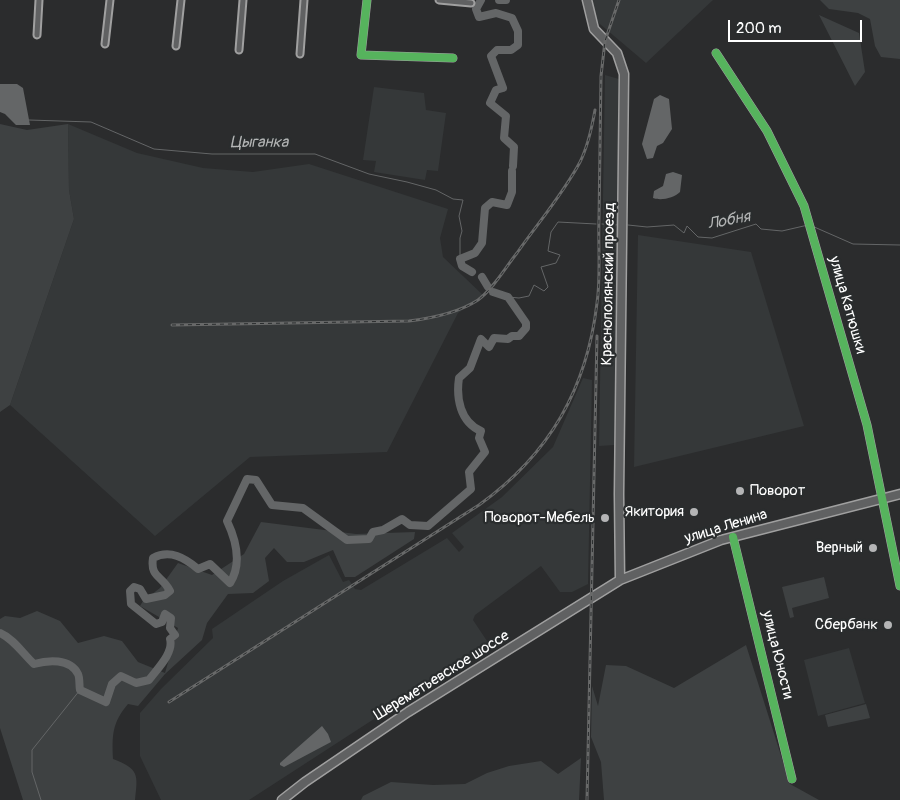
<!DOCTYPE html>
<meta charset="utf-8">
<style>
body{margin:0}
#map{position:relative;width:900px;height:800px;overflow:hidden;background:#2b2c2d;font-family:Pangolin,sans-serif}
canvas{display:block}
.scale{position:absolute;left:728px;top:20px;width:134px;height:22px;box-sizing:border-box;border:2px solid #fff;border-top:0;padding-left:6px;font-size:15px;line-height:18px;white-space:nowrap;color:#fff;-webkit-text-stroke:4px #2a2d2e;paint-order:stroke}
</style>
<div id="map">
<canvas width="900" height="800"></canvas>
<div class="scale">200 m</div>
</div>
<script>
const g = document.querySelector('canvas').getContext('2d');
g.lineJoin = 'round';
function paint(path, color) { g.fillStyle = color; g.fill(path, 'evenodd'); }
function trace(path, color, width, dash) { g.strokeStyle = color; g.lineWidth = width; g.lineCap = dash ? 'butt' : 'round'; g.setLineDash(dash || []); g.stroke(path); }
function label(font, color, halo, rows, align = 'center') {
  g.font = font + ' Pangolin,sans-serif'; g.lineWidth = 4.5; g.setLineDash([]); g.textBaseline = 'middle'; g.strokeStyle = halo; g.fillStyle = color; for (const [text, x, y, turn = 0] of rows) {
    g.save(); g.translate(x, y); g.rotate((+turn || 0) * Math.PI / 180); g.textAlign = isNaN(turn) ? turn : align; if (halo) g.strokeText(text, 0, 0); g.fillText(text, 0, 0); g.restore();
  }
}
const built = new Path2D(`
 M592 0H713L646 63 594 19Z
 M605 75 619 79 615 445 599 446Z
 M374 87 424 93 426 110 446 113 438 171 427 170 425 180 374 172 376 161 363 160Z
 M68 124 137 153 203 168 253 172 309 164 448 209 440 238 443 257 484 296 458 313 387 452 250 457 155 536 10 405 74 219 69 190Z
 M638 235 751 252 804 426 634 467Z
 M583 378 592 380 588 584 572 592H560L541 566 475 615 473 620 489 644 472 654 473 658 389 710 384 708 376 713 374 719 249 800H161L140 756V713L161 689 213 638 212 629 283 581 329 555 343 582 349 580 355 589 361 590 447 538 459 552 464 547 452 533 502 497 553 447Z
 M849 648 865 703 818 716 804 660Z`);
const green = new Path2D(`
 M820 0H900V59L881 57 875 46 870 19 858 13 829 9Z
 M819 15 859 33 865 72 855 86Z
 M0 124 27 130 68 124 69 190 74 219 10 405 0 412Z
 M261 522 356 534 415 532 414 539 355 577H345L333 550 304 562H287L274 548 265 558 269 581 253 593 228 594 207 623 202 640 165 674 138 706 128 704C112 723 112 735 113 759 139 769 138 774 135 800H23L0 728V619L5 616 20 618 37 611 60 621 78 643 104 636 122 641 138 662 165 673 178 628 140 606 143 601 160 588 178 563 212 575 244 554Z
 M824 577 829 598 792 608 794 617 790 618 782 587Z
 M746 645 790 784 819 800H604L601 762 591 737 592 686 598 706 606 665 626 666 674 688Z
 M866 704 870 718 828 727 825 715Z
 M581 758 579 800H361L363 796 391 782 433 785 465 784 487 773 509 766 541 761 558 774Z`);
const water = new Path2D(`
 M0 84H17L23 88 30 125H16L5 114 0 112Z
 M660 95 669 99 672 129 663 143 657 146 653 158 647 159 642 144 654 99Z
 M673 172 682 175 680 192C674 198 661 201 653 198L654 191 663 186 666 174Z
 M322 726 328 734 331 742 284 767 280 765V763Z`);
const stream = new Path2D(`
 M29 120 91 122 154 149 212 154H315L369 174 407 182 436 190 453 199 463 200 459 216 462 231 460 238V259
 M602 224 619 225
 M628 225 647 227 674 225 684 233 687 226 698 237 712 238 756 224 761 229 782 231 808 225
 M812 226 853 244 900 245
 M508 297 519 298 529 296 534 285 544 291 548 287 541 267 556 263 560 255 548 251 551 232 558 222 596 224
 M41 800 32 772V750L80 690`);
const river = new Path2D(`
 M481 0 476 9 479 17 496 13 512 18 518 31V45L511 50H497L491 56 503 88 496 90 490 103 506 116 504 138 514 147 513 166
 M499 0H506
 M472 272 462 266 460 259 475 253 482 243 485 208 492 202 507 205 512 192V171
 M482 277 488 287
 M0 633C14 639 23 654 34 664 48 660 70 658 78 674 80 678 79 686 80 690L106 702 112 684 121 676 136 683 149 680C157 669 174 653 170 639L175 635 170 628 171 618 165 614 162 622 156 624 131 604 130 591 134 587 140 589 146 599 165 595 170 591C162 575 150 578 153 558 170 549 185 558 198 569L210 564 230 583C242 564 236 540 227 521L247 479 256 480 272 505 303 508 347 540 369 539 373 532 383 530 402 519 410 525 428 526 471 489 469 472 485 452 479 438 481 431C460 422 456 398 459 378L470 368 481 339 489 347 494 338 508 339 512 336H519L526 328V323L508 297 493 292`);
const street = new Path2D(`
 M367 0 361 55 453 58
 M439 0 471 3
 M37 35 39 0
 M105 44 110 0
 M176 46 181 0
 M239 50 243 0
 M716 53 767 131 804 206 867 425 900 586
 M300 54 304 0
 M733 537 792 779`);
const secondary = new Path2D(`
 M587 0 594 29 617 53 624 74 619 494 620 580
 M282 800 305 782 408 712 620 580 721 540 900 494`);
const rail = new Path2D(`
 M172 325 409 321C433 318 458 313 478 300 494 288 505 268 517 253 538 223 563 194 580 162 588 146 592 127 595 110
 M169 702 479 505C550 454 587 388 597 303 601 276 598 247 599 219 600 172 600 124 601 76L605 41 619 0
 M587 800 597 336`);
const cycleway = new Path2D(`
 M367 0 361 55 453 58
 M716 53 767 131 804 206 867 425 900 586
 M733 537 792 779`);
const markers = [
 [740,491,5,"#b5b5b6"],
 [694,512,5,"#b5b5b6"],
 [605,518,5,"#b5b5b6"],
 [873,548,5,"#b5b5b6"],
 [888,625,5,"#b5b5b6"]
];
const streetNames = [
 ["Краснополянский проезд",609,284,-89],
 ["улица Катюшки",847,305,74],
 ["улица Ленина",726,527,-17],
 ["улица Юности",777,655,76],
 ["Шереметьевское шоссе",442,676,-32]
];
const poiNames = [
 ["Поворот",750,491,"left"],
 ["Якитория",684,512],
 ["Поворот-Мебель",595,518],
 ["Верный",863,548],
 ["Сбербанк",878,625]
];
const waterNames = [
 ["Цыганка",259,143],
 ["Лобня",729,221,-11]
];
paint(built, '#353839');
paint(green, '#3e4142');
paint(water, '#646667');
trace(stream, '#646667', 1);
trace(river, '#646667', 8);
trace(street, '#a0a0a0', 9);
trace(secondary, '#a0a0a0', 11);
trace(street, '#606162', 5);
trace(secondary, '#606162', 8);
trace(rail, '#686969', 3);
trace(rail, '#2a2d2e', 1, [4]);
trace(cycleway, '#56b35d', 8);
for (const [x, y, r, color] of markers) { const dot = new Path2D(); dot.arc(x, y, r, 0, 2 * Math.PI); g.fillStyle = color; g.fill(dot); trace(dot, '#2a2d2e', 2); }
label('15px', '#fff', '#2a2d2e', streetNames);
label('15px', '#fff', '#2a2d2e', poiNames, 'right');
label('italic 16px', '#b4b6b6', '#2a2d2e', waterNames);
</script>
